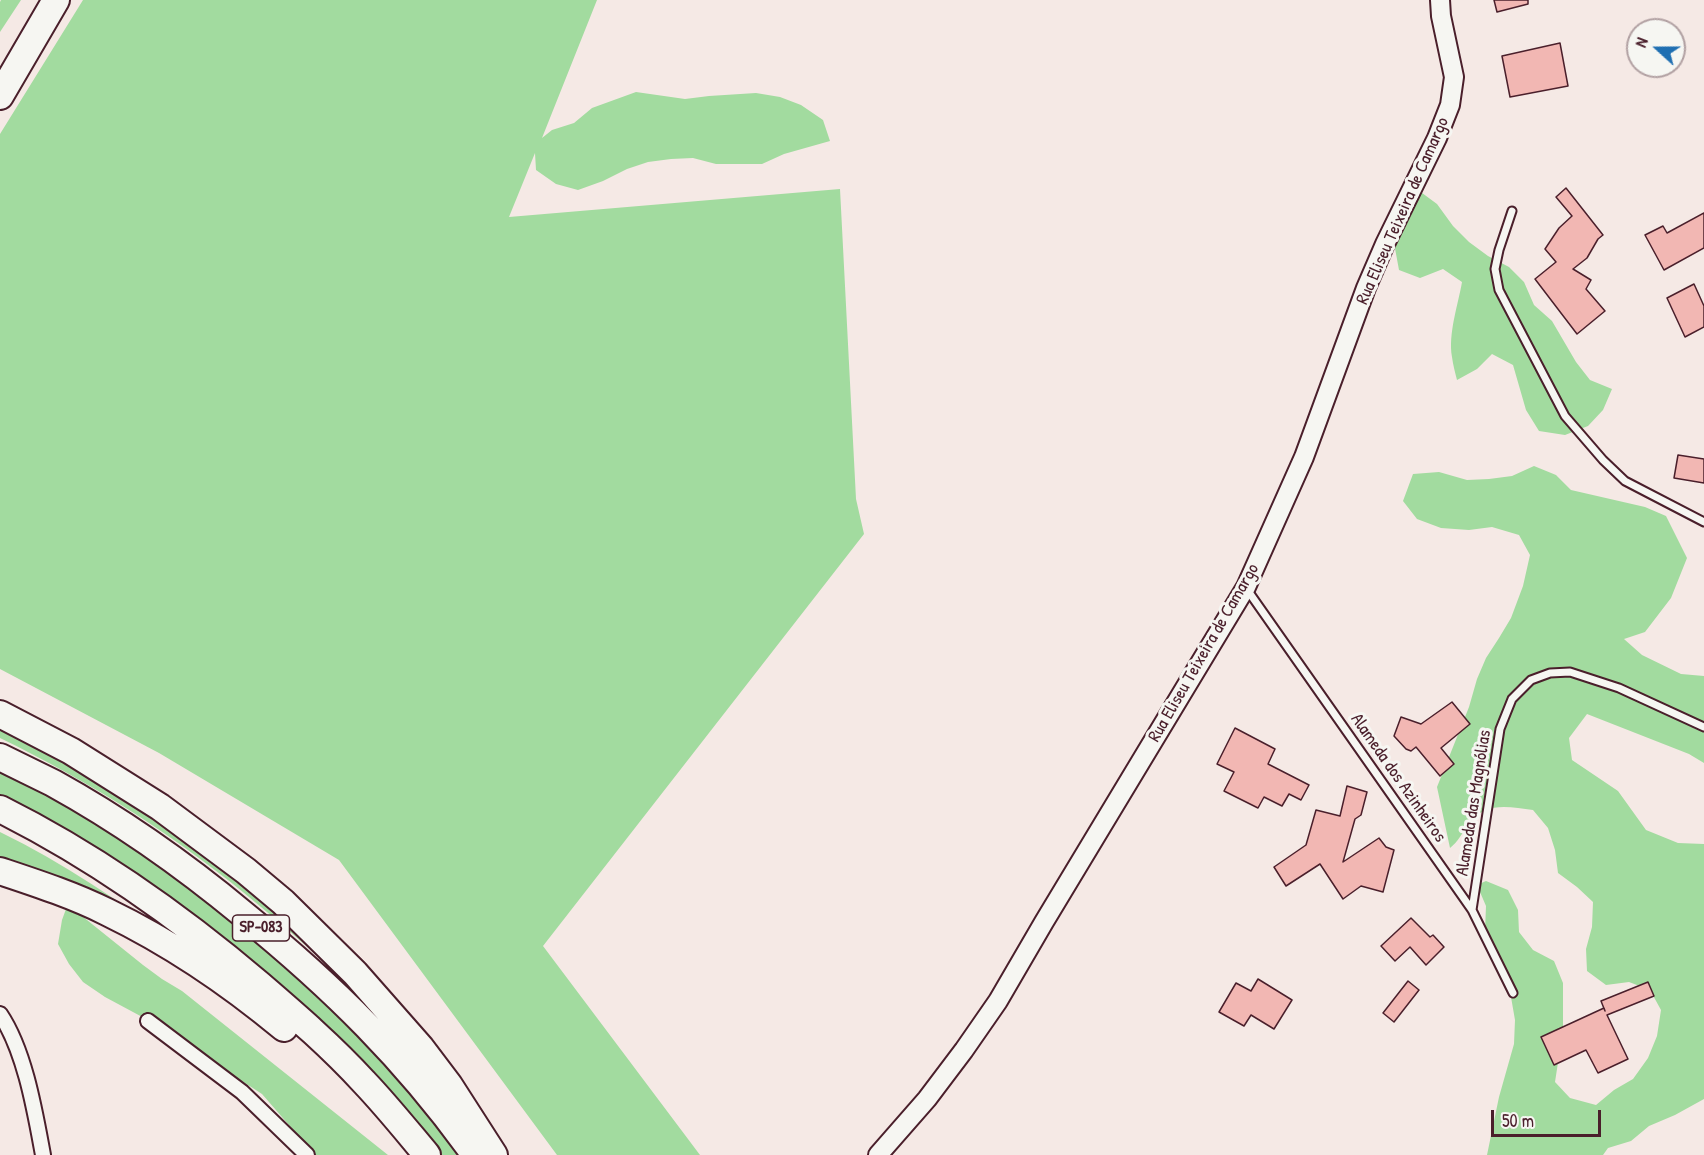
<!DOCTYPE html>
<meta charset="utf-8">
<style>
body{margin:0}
#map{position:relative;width:1704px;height:1155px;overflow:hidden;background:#f5e9e5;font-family:"Patrick Hand",sans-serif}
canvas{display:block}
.north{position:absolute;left:1626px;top:18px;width:60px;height:60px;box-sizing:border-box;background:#f6f6f2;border:2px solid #b1a0a2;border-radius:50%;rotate:291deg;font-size:16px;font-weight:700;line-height:24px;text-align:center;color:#4a1f2b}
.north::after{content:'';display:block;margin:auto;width:21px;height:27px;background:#1f6fb2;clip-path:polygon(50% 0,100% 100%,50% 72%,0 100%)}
.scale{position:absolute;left:1491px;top:1110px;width:110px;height:27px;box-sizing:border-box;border:3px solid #4a1f2b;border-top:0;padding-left:8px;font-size:18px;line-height:21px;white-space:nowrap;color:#4a1f2b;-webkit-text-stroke:4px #f6f6f2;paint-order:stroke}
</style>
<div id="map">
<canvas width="1704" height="1155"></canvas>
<div class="north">N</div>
<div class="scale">50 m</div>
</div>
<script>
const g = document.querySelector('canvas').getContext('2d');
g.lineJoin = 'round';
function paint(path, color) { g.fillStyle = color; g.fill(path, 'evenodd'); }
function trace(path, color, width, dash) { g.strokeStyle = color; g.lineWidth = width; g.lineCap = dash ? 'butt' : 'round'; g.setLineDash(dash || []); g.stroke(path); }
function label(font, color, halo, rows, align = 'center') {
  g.font = font + ' "Patrick Hand",sans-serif'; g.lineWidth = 6; g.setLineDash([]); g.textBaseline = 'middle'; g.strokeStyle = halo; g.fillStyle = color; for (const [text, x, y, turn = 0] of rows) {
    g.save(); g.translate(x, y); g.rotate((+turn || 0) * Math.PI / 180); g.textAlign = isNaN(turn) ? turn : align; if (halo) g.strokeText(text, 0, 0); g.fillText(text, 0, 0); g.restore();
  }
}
const green = new Path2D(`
 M1 0H21L0 32V2Z
 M83 0H597L542 138 552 130 574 123 592 108 636 92 685 99 709 96 756 93 780 97 801 105 823 120 830 141 784 154 762 164H716L693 158 671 159 648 162 627 169 603 181 578 190 556 184 536 170 535 153 509 217 840 189 856 499 864 534 543 946 700 1155H557L339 860 159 753 0 669V134Z
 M1418 190 1437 204 1453 226 1469 242 1488 256 1509 267 1524 282 1534 305 1552 321 1576 362 1590 380 1612 389 1603 410 1588 426 1565 435 1539 431 1526 410 1513 365 1492 354 1477 369 1457 380C1455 372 1453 365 1452 357 1448 334 1458 305 1462 282L1443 269 1420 278 1399 270 1394 243Z
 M1534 466 1556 475 1571 490 1645 507 1666 516 1687 558 1671 598 1645 632 1624 639 1642 655 1681 674 1704 676V763L1689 754 1587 714 1569 738 1572 760 1618 791 1646 830 1678 843 1704 844V1099L1675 1115 1649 1126 1631 1141 1608 1148 1603 1155H1487L1499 1097 1514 1044 1515 1020 1511 997 1497 954 1485 931 1486 906 1477 885 1486 881 1508 890 1518 910 1519 932 1533 950 1554 961 1563 983V1030L1555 1082 1570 1098 1596 1105 1614 1090 1633 1079 1648 1058 1657 1036 1661 1010 1650 990 1629 982 1606 985 1587 971 1586 949 1592 927 1593 902 1577 887 1558 873 1555 850 1548 828 1533 810C1508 807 1485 801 1468 825 1462 833 1458 842 1450 848L1437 787 1469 707 1477 679 1486 658 1499 638 1511 618 1523 586 1530 555 1519 535 1492 527 1469 530 1441 528 1417 519 1403 501 1413 474 1439 472 1467 480 1489 479 1512 476Z
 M0 722 42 743 227 865 347 982C319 957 290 931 261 907 182 840 93 783 0 738Z
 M0 769 48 795 124 839 236 920 379 1052 464 1155H435L373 1083 0 800Z
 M0 832C64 863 121 903 180 944L0 862Z
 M66 909 82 916 143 965 162 979 182 991 388 1155H315L262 1094 146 1019 105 997 83 982 69 964 58 944 62 920Z`);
const building = new Path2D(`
 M1494 0H1528V4L1497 12Z
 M1560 43 1568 86 1510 97 1502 56Z
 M1566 188 1603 235 1598 239 1587 258 1573 269 1591 280 1586 289 1605 311 1577 334 1535 279 1556 262 1545 249 1559 228 1572 216 1556 197Z
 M1704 213V248L1664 270 1645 235 1663 226 1667 233Z
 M1694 284 1704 306V327L1685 337 1667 298Z
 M1678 455 1704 459V483L1674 478Z
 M1452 702 1470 724 1441 748 1454 764 1440 776 1416 747 1411 751 1406 749 1394 736 1401 717 1421 724Z
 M1235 728 1275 749 1268 764 1309 785 1301 800 1289 794 1282 806 1264 797 1258 808 1224 791 1234 772 1217 764Z
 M1347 786 1367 792 1361 815 1355 819 1343 862 1379 838 1386 847 1394 850 1383 892 1361 886 1343 899 1320 864 1286 886 1274 867 1306 845 1316 810 1340 816Z
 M1411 918 1430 937 1433 935 1444 947 1426 965 1410 947 1395 961 1381 946Z
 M1258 979 1292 1000 1274 1029 1251 1015 1244 1026 1219 1012 1236 983 1251 991Z
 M1408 981 1419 990 1394 1022 1383 1013Z
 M1648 982 1654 996 1607 1015 1628 1059 1598 1073 1586 1050 1554 1065 1541 1037 1604 1008 1605 1011 1601 1001Z`);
const service = new Path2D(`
 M1512 211 1499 250 1495 269 1499 290 1565 416 1603 460 1625 481 1704 522
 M1246 588 1472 910 1513 993
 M1472 910 1500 729 1512 699 1531 680 1550 673 1570 672 1619 688 1704 727`);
const minor = new Path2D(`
 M0 1014C25 1051 35 1112 43 1155
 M148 1021 242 1092 307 1155`);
const tertiary = new Path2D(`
 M878 1155 927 1099 964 1050 998 1001 1044 922 1246 587 1304 457 1366 288 1385 244 1437 138 1450 105 1454 77 1441 16 1440 0`);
const motorway = new Path2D(`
 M0 96 56 0
 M0 714 71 751 160 807 246 871 283 902 355 973 421 1048 449 1085 494 1155
 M0 757C18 766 35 774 53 783 120 820 184 865 243 914 333 987 407 1060 475 1155
 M0 809C94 856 180 917 260 985 296 1016 332 1047 364 1082 386 1105 406 1130 427 1155
 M0 871C36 883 73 895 107 912 171 943 230 983 284 1028`);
const shields = [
 [261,928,57]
];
const shieldNames = [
 ["SP-083",261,928]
];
const streetNames = [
 ["Rua Eliseu Teixeira de Camargo",1403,211,-66],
 ["Rua Eliseu Teixeira de Camargo",1204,653,-60],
 ["Alameda dos Azinheiros",1398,778,55],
 ["Alameda das Magnólias",1474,803,-81]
];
paint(green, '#a2db9f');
paint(building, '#f2b7b3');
trace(building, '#4a1f2b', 1.5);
trace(service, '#4a1f2b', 11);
trace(minor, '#4a1f2b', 18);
trace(tertiary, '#4a1f2b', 22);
trace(motorway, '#4a1f2b', 30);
trace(service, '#f6f6f2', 7);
trace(minor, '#f6f6f2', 14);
trace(tertiary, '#f6f6f2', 18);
trace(motorway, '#f6f6f2', 26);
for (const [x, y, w] of shields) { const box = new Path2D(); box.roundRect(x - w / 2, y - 13, w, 26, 4.5); g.fillStyle = '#f6f6f2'; g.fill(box); trace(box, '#4a1f2b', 1.5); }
label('bold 16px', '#4a1f2b', null, shieldNames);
label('18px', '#4a1f2b', '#f6f6f2', streetNames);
</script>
